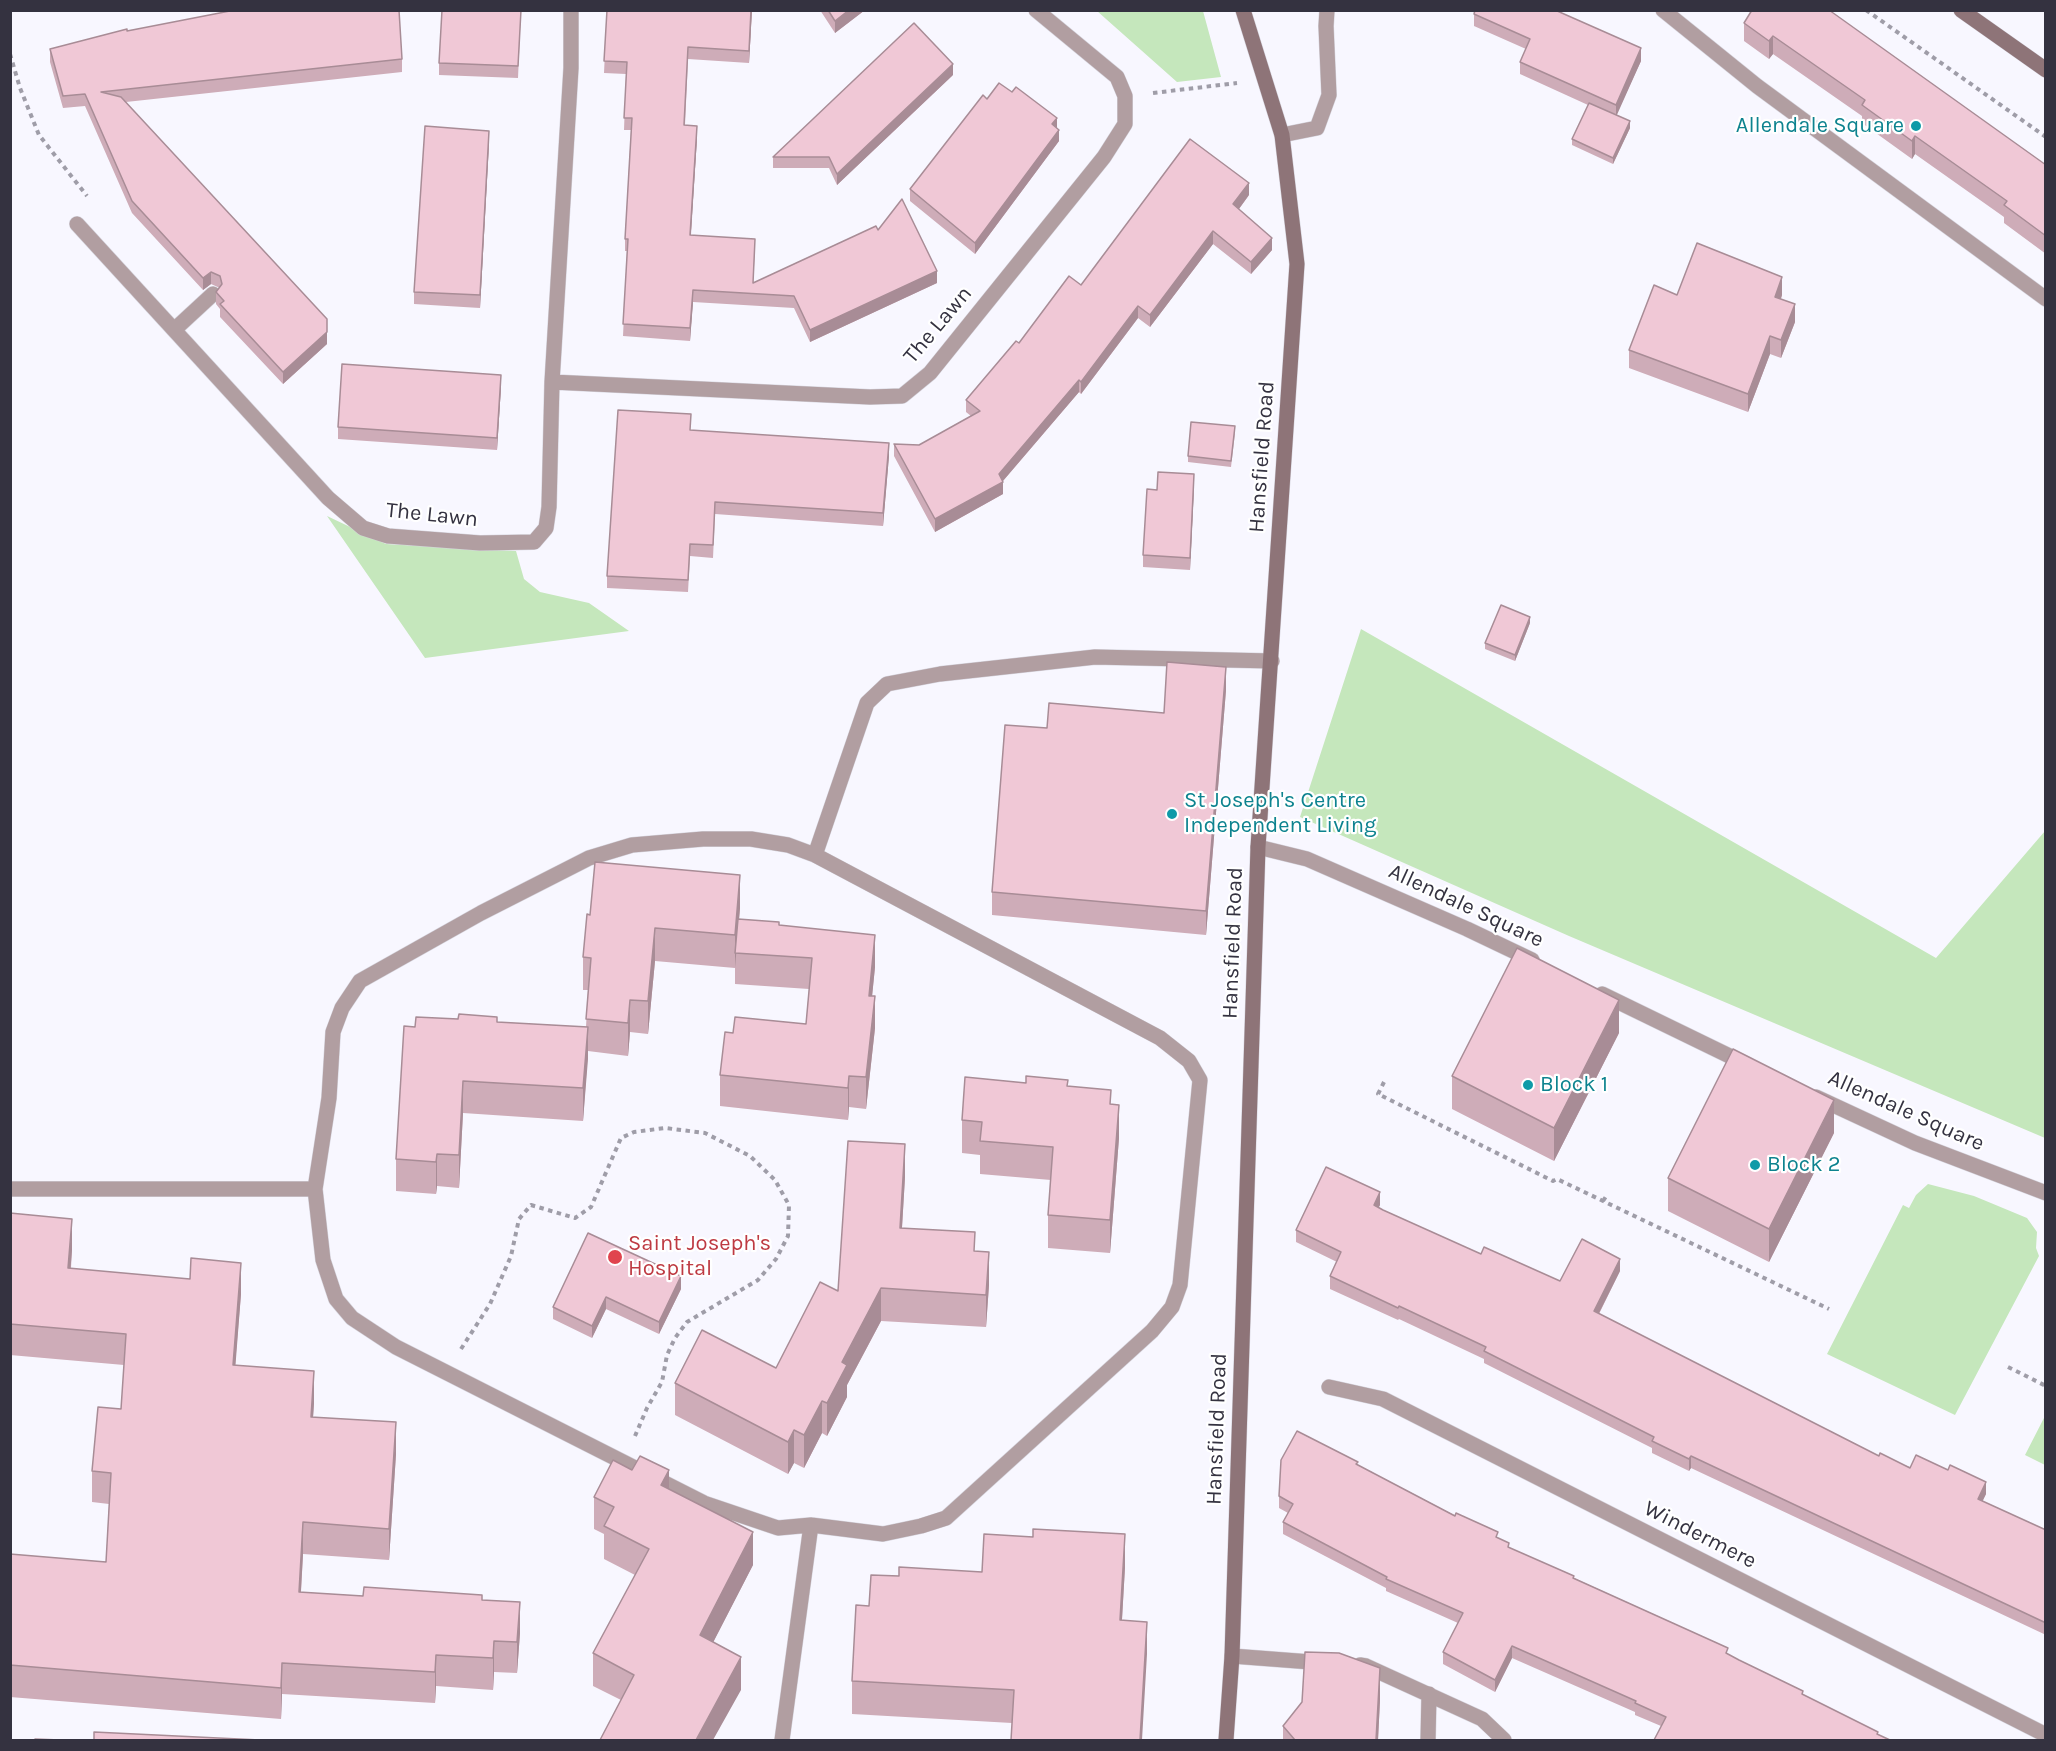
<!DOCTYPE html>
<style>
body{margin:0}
#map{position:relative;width:2056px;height:1751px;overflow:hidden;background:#f8f7ff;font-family:Karla,sans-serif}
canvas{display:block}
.frame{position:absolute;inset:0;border:12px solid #343240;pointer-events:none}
</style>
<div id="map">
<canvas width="2056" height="1751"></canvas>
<div class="frame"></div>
</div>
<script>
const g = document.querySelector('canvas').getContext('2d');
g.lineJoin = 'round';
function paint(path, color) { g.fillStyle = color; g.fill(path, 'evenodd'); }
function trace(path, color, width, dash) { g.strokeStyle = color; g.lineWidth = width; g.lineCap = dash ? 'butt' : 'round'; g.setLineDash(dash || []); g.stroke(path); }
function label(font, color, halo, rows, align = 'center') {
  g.font = font + ' Karla,sans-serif'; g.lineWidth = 4.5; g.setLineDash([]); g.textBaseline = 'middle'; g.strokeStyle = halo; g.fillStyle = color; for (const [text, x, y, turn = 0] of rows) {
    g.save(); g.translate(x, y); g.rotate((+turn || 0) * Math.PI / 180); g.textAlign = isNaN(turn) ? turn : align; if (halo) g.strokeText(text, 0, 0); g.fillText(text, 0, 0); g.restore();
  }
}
const green = new Path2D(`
 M1097 11H1203L1221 77 1177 82Z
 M327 516 386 544 516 551 524 579 540 592 589 603 629 631 425 658Z
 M1361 629 1936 958 2045 831V1138L1569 936 1300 817Z
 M1928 1184 1974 1196 2027 1218 2037 1232 2036 1248 2039 1256 1955 1415 1827 1354 1903 1205 1909 1208 1916 1195Z
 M2045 1416V1465L2025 1455Z`);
const path = new Path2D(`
 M1866 10 2046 137
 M10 54 20 88 39 135 87 196
 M1153 93 1237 83
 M1384 1082 1378 1094 1553 1181 1557 1179 1829 1309
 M1603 1201 1607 1195
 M461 1349 490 1304 511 1256 519 1219 531 1205 575 1218 591 1207 621 1138 634 1132 665 1128 705 1133 750 1156 775 1180 789 1205 788 1236 776 1259 758 1280 687 1322 675 1338 667 1355 662 1382 647 1408 635 1436
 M2008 1367 2046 1386`);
const lane = new Path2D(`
 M1282 135 1317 128 1329 95 1326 26 1327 10
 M703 839H751L788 845 815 855 1160 1038 1189 1061 1200 1080 1180 1285 1172 1307 1152 1331 946 1518 921 1526 883 1534 811 1525 778 1528 704 1503 396 1347 352 1318 336 1299 323 1260 315 1189 329 1098 333 1032 342 1008 360 981 481 913 589 858 632 845Z
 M815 855 867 703 887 684 940 674 1095 657 1272 661
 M10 1189H315
 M1232 1656 1324 1663
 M1360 1665 1366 1666 1482 1719 1504 1740
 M782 1740 811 1525
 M1428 1740 1429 1694`);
const street = new Path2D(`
 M1663 10 1757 86 2046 299
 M77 224 328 498 363 528 388 536 480 543 534 542 546 528 549 507 552 382 571 68V10
 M174 330 213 294
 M552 382 870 397 902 396 930 373 1104 157 1125 124V96L1117 77 1036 10
 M1258 847 1307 859 1467 929 1532 960
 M1602 994 1748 1065
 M1816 1097 1915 1143 2046 1193
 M1329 1387 1383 1399 2046 1735`);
const secondary = new Path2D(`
 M1961 10 2046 70
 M1226 1740 1232 1656 1258 847 1297 264 1282 135 1243 10`);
const wall = new Path2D(`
 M521 10 518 78 439 75V63Z
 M607 10H752L749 63 688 59 685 125 697 138 691 235 755 251 753 283 878 230 937 283 810 342 794 308 693 302 690 341 623 336 627 251H625V239L631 130H624L626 74 604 73Z
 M820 10H865L835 33Z
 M1752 10 2046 165V254L2004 223V217L1915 154 1912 159 1862 123V116L1773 54 1769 59 1744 41V23Z
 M1474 14 1641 61 1616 115 1630 128 1613 164 1572 145V139L1588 105 1520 74V62L1526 49 1474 26Z
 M127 31 402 59V72L126 102 327 344 283 384 220 317V309L216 304V292L220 288 211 284 203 290 132 213 85 106 63 108 50 62V49Z
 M953 75 837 185 829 168H773V157Z
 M987 99 1057 128 1059 141 975 254 910 201V189Z
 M489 143 480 308 414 304V292Z
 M1249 195 1239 209 1272 250 1251 274 1213 244 1150 327 1138 318 1081 394 1079 392 1003 481V494L935 532 894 456V444L919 445 971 416 966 412V400L1019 343 1081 285Z
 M1677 295H1782L1781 299 1795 322 1781 358 1770 354 1748 412 1629 368V350Z
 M501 387 497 450 338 439V427Z
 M691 430 889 456 883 526 715 514 713 558 690 556 688 592 607 588V576Z
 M1235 433 1231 467 1188 462V456Z
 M1194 487 1190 570 1143 567V555L1157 490Z
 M1530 623 1515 661 1485 649V643Z
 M1226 690 1206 935 992 915V892L1047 728 1164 713Z
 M740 908 739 919 779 925 875 967 872 996 875 1028 866 1109 849 1107 848 1120 720 1106V1075L733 1033 806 1024 809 989 735 984V961V968L655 961 648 1034 630 1032 628 1056 588 1051 583 1121 463 1113 459 1188 437 1186 436 1194 396 1191V1159L415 1027 497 1022 586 1027 588 990H583V957L590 915Z
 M1619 1033 1554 1161 1452 1109V1076Z
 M1068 1086 1111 1104 1119 1138 1110 1253 1048 1248V1215L1051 1180 980 1174V1155L962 1153V1120Z
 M1834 1133 1769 1262 1668 1211V1178Z
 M905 1177 902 1228 975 1251 989 1285 986 1327 881 1321 847 1385V1397L827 1436 822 1433 804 1468 794 1463 788 1474 675 1415V1383L776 1368 838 1291Z
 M1380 1205 1378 1208 1383 1210 1481 1254 1560 1281 1620 1271 1599 1314 1879 1456 1986 1494 1982 1501 2046 1530V1635L1691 1468 1689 1471 1652 1453V1448L1484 1363V1359L1399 1319 1398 1320 1330 1289V1276L1337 1262 1296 1242V1230Z
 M10 1213 72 1250 71 1268 241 1294 235 1365 314 1403 313 1417 396 1454 389 1560 303 1554 301 1592 363 1596 482 1600 520 1633 517 1673 494 1672 493 1690 436 1686 435 1703 282 1694 281 1719 10 1697V1554L106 1562 109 1504 92 1502V1471L121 1409 124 1365 10 1355Z
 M588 1233 681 1289 659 1334 606 1309 592 1338 553 1319V1307Z
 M1358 1465 1498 1538 1509 1548 1574 1578 1728 1648 1661 1726 1635 1715V1712L1512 1658 1495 1692 1443 1664V1652L1458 1623 1386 1591V1588L1283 1534V1522L1288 1513 1279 1508V1496Z
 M669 1489 753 1565 713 1642 741 1690 621 1700 593 1686V1653L635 1575 604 1559V1534L594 1529V1497Z
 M1125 1567 1122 1620 1147 1654 1012 1723 852 1714V1681L869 1606 899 1576Z
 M1380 1700 1378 1740H1283V1726Z`);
const shadedWall = new Path2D(`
 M751 10H752L749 63V51Z
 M849 10H865L835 33V21Z
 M1773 36V54L1769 59V41Z
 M1641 48V61L1616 117V105Z
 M953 64V75L837 185V174Z
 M1057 118V129L1052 124Z
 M1630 121V128L1613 164V158Z
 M697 126V138L690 247V235Z
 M1059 130V141L975 254V243Z
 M489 131V143L480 308V295Z
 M1915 136V154L1912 159V141Z
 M1249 183V195L1233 217V204Z
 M1213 231V244L1150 327V315Z
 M1272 238V250L1251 274V262Z
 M937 271V283L810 342V330Z
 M211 272V284L203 290V278Z
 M1782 277V295L1775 315V297Z
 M693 290V302L690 341V328Z
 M1795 304V322L1781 358V340Z
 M1138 306V318L1081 394V382Z
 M327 332V344L283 384V372Z
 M1770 336V354L1748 412V394Z
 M501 375V387L497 450V438Z
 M1079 380V392L1002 482H1003V494L935 532V519L999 474Z
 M889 443V456L883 526V513Z
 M1194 474V487L1190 570V558Z
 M1530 617V623L1515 661V655Z
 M1226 667V690L1206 935V911Z
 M740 875V908L735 968V935Z
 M655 928V961L648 1034V1001Z
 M875 935V967L869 1027V996Z
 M875 996V1028L866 1109V1077Z
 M630 1000V1032L628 1056V1023Z
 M1619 1000V1033L1554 1161V1128Z
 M588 1027V1059L583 1121V1088Z
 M849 1076V1107L848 1120V1088Z
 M463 1081V1113L459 1188V1155Z
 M1834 1100V1133L1769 1262V1229Z
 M1119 1105V1138L1110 1253V1220Z
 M905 1144V1177L900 1260V1228Z
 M437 1154V1186L436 1194V1162Z
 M1380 1192V1205L1374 1217V1205Z
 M72 1219V1250L68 1299V1268Z
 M989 1252V1285L986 1327V1295Z
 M1620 1259V1271L1594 1323V1311Z
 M241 1263V1294L233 1397V1365Z
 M681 1276V1289L659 1334V1322Z
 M881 1288V1321L847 1385V1397L827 1436V1403L842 1362Z
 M606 1297V1309L592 1338V1326Z
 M314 1371V1403L311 1448V1417Z
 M822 1401V1433L804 1468V1435Z
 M396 1422V1454L389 1560V1529Z
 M794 1430V1463L788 1474V1442Z
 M1691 1456V1468L1689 1471V1459Z
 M669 1470V1503L661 1485Z
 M1986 1482V1494L1978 1511V1499Z
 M303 1522V1554L299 1624V1592Z
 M753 1532V1565L700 1668V1635Z
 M1125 1534V1567L1120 1653V1620Z
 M520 1602V1633L517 1673V1642Z
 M1147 1622V1654L1142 1740H1140Z
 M494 1641V1672L493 1690V1658Z
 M1512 1646V1658L1495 1692V1680Z
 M436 1655V1686L435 1703V1672Z
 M741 1657V1690L713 1740H696Z
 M282 1663V1694L281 1719V1688Z
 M1380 1668V1700L1378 1740H1376Z`);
const building = new Path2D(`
 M235 10H399L402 59 101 92 121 97 327 319V332L283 372 220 304 224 301 216 292 222 284 220 276 211 272 203 278 132 201 85 94 63 96 50 49 127 29V31Z
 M442 10H521L518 66 439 63Z
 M607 10H751L749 51 688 47 684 125 697 126 690 235 755 239 753 283 876 226 878 230 902 199 937 271 810 330 794 296 693 290 690 328 623 324 628 239H625L632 118H624L627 62 604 61Z
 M828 10H849L835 21Z
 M1475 10H1555L1641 48 1616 105 1520 62 1530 39 1474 14Z
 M1752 10H1829L2046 165V236L2004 205 2007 201 1915 136 1912 141 1862 105 1865 100 1773 36 1769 41 1744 23Z
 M914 23 953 64 837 174 829 157H773Z
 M999 83 1012 92 1016 87 1057 118 1052 124 1059 130 975 243 910 189 983 95 987 99Z
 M1589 103 1630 121 1613 158 1572 139Z
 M425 126 489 131 480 295 414 292Z
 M1190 139 1249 183 1233 204 1272 238 1251 262 1213 231 1150 315 1138 306 1081 382 1079 380 999 474 1003 482 935 519 894 444 919 445 980 411 966 400 1016 341 1019 343 1069 276 1081 285Z
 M1697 243 1782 277 1775 297 1795 304 1781 340 1770 336 1748 394 1629 350 1654 285 1677 295Z
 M342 364 501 375 497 438 338 427Z
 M618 410 691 414 690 430 889 443 883 513 715 502 713 545 690 544 688 580 607 576Z
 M1191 422 1235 426 1231 461 1188 456Z
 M1158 472 1194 474 1190 558 1143 555 1147 489 1157 490Z
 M1501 605 1530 617 1515 655 1485 643Z
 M1167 662 1226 667 1206 911 992 892 1005 725 1047 728 1049 703 1164 713Z
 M595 862 740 875 735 935 655 928 648 1001 630 1000 628 1023 586 1019 591 958 583 957 587 914 590 915Z
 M738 919 779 922V925L875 935 869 996H875L866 1077 849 1076 848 1088 720 1075 725 1032 733 1033 735 1017 806 1024 812 958 735 953Z
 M1517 948 1619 1000 1554 1128 1452 1076Z
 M459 1014 497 1017V1022L588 1027 583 1088 463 1081 459 1155 437 1154 436 1162 396 1159 404 1026 415 1027 416 1017 458 1019Z
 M1733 1049 1834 1100 1769 1229 1668 1178Z
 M1026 1076 1068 1080 1067 1086 1111 1090 1110 1104 1119 1105 1110 1220 1048 1215 1053 1147 980 1141 982 1122 962 1120 965 1077 1026 1083Z
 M848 1141 905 1144 900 1228 975 1232 974 1251 989 1252 986 1295 881 1288 842 1362 847 1365 827 1403 822 1401 804 1435 794 1430 788 1442 675 1383 702 1330 776 1368 820 1282 838 1291Z
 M1326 1167 1380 1192 1374 1205 1383 1210 1481 1254 1484 1247 1560 1281 1582 1239 1620 1259 1594 1311 1879 1456 1880 1453 1910 1468 1916 1455 1948 1470 1950 1465 1986 1482 1978 1499 2046 1530V1623L1691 1456 1689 1459 1652 1441 1654 1437 1484 1351 1486 1347 1399 1306 1398 1308 1330 1276 1341 1252 1296 1230Z
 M10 1213 72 1219 68 1268 190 1279 191 1258 241 1263 233 1365 314 1371 311 1417 396 1422 389 1529 303 1522 299 1592 363 1596 364 1587 482 1595V1600L520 1602 517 1642 494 1641 493 1658 436 1655 435 1672 282 1663 281 1688 10 1665V1554L106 1562 111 1473 92 1471 98 1407 121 1409 126 1334 10 1324Z
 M588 1233 681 1276 659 1322 606 1297 592 1326 553 1307Z
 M1297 1431 1358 1462 1356 1464 1455 1516 1456 1513 1498 1532 1496 1537 1509 1543 1508 1547 1574 1576 1573 1578 1728 1648 1726 1653 1739 1660 1803 1691 1802 1694 1878 1732 1877 1734 1890 1740H1654L1666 1717 1635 1703 1636 1701 1512 1646 1495 1680 1443 1652 1463 1613 1386 1579 1387 1577 1283 1522 1293 1504 1279 1496 1281 1460Z
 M640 1456 669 1470 661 1485 753 1532 700 1635 741 1657 696 1740H600L634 1675 593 1653 649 1549 604 1526 614 1507 594 1497 613 1460 632 1470Z
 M1033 1529 1125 1534 1120 1620 1147 1622 1140 1740H1011L1014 1690 852 1681 856 1605 869 1606 871 1575 899 1576V1567L982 1572 984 1534 1033 1537Z
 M1305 1652 1339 1653 1380 1668 1376 1740H1295L1283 1726 1302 1702Z
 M94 1732 260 1740H94Z
 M35 1739 60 1740H35Z`);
const markers = [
 [1916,126,6,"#0f9aa8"],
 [1172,814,6,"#0f9aa8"],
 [1528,1085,6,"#0f9aa8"],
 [1755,1165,6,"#0f9aa8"],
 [615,1257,8,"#e0444e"]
];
const cultureNames = [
 ["Allendale Square",1904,126,"right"],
 ["St Joseph's Centre",1184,801],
 ["Independent Living",1184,826],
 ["Block 1",1540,1085],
 ["Block 2",1767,1165]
];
const streetNames = [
 ["The Lawn",938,325,-50],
 ["Hansfield Road",1262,457,-86],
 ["The Lawn",432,515,6],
 ["Allendale Square",1466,906,25],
 ["Hansfield Road",1233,943,-88],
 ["Allendale Square",1906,1111,24],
 ["Hansfield Road",1217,1429,-88],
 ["Windermere",1700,1535,27]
];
const healthNames = [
 ["Saint Joseph's",628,1244],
 ["Hospital",628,1269]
];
paint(green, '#c5e7bc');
trace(lane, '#d5d4dd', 16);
trace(street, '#d5d4dd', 16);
trace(secondary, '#d5d4dd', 16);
trace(path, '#9f9da8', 4, [4.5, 4.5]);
trace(lane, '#b19ea1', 15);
trace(street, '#b19ea1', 15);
trace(secondary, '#8e7478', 15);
paint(wall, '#ceacb8');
paint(shadedWall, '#a88c96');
paint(building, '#f0c8d6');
trace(building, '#a88c96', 1.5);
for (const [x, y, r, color] of markers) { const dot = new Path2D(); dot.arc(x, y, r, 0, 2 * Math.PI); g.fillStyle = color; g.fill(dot); trace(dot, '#fff', 2); }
label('22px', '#0d838f', '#fff', cultureNames, 'left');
label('22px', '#343240', '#fff', streetNames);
label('22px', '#be3a42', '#fff', healthNames, 'left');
</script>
